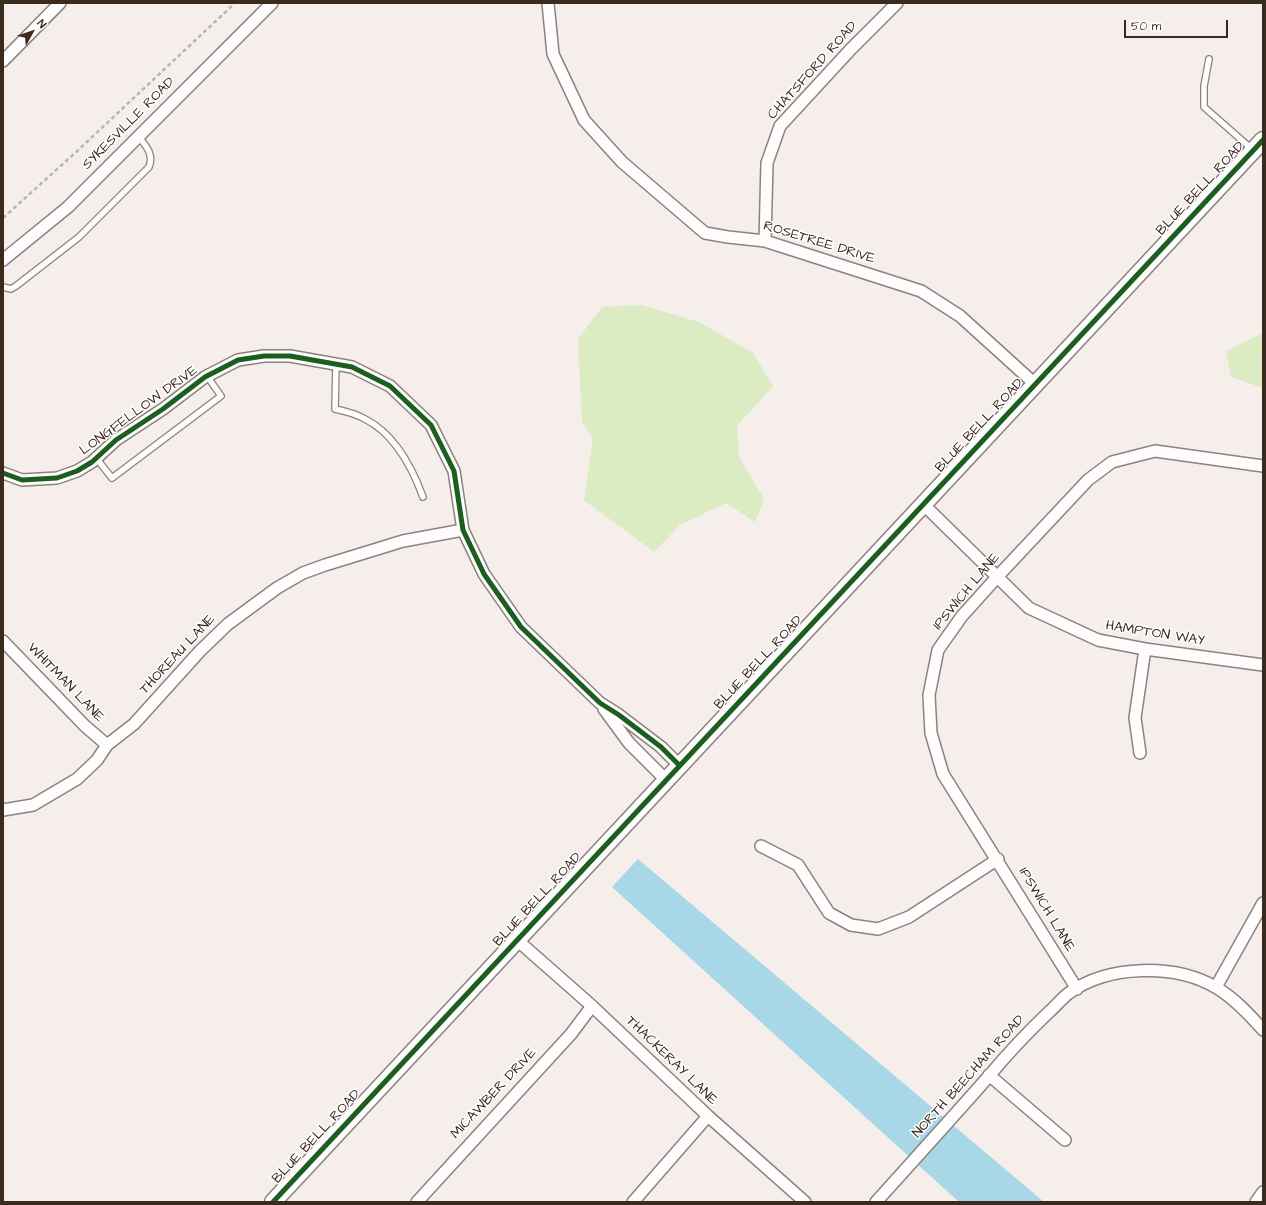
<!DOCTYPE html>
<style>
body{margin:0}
#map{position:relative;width:1266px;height:1205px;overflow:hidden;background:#f6eeea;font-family:"Architects Daughter",sans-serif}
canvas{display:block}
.frame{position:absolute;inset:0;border:4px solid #3b2a1e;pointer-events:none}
.north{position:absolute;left:12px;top:12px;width:40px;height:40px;-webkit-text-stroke:3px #fff;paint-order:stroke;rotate:50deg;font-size:11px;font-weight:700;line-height:16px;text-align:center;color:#3b2a1e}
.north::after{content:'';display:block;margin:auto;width:14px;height:18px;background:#3b2a1e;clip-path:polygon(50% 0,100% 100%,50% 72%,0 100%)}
.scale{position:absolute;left:1124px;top:20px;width:104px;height:18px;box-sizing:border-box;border:2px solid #3b2a1e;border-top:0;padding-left:5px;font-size:12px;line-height:14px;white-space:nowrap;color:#3b2a1e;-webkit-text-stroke:3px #fff;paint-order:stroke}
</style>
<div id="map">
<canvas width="1266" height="1205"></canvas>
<div class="frame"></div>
<div class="north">N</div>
<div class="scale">50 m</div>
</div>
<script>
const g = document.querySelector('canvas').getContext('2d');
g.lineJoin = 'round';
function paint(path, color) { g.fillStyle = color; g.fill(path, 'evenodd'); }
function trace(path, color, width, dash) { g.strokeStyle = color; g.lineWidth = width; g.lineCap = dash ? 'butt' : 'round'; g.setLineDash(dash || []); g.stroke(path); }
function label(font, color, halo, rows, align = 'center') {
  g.font = font + ' "Architects Daughter",sans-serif'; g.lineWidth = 3; g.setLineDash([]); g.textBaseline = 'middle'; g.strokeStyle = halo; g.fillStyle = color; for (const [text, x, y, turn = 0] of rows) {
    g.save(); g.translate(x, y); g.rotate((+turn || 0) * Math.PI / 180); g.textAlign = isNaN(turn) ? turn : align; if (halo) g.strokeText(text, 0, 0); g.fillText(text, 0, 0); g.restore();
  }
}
const green = new Path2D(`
 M641 305 699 322 753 353 773 386 737 426 739 457 764 499 755 522 726 503 680 525 654 552 584 500 593 439 582 422 578 339 602 307Z
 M1263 333V388L1231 377 1226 351Z`);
const water = new Path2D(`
 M638 859 1044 1202H959L612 887Z`);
const path = new Path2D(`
 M3 218 75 153 235 3`);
const lane = new Path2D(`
 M1209 59 1204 86V107L1253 150
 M3 287 11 289 16 286 79 237 149 167C154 154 146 146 138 136
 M336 364 335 409C345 411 356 414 365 419 395 434 412 467 423 497
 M96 458 112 478 221 396 207 376`);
const street = new Path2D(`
 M548 3 553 54 584 120 622 162 705 233 728 237 765 241 921 291 960 316 1035 384
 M3 61 60 3
 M765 241 767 163 780 126 851 49 897 3
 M3 260 68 207 272 3
 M3 473 22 480 57 478 77 471 92 462 116 440 163 409 205 377 238 360 264 356H290L352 367 390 386 431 425 454 471 463 530 484 574 521 627 600 703 619 715 661 747 679 765
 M923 504 1029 608 1098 640 1145 649 1263 665
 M3 641 85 726 107 745
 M604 709 629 743 666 780
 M1140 753 1135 718 1145 649
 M3 810 33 805 77 779 97 760 107 745 134 724 200 651 228 624 277 588 303 573 325 565 403 541 463 530
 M761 846 798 865 829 913 851 925 878 929 909 917 998 859
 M517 940 592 1006 708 1116 805 1202
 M1216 987 1263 903
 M1077 989 943 774 931 733 929 695 938 650 962 616 998 576 1088 480 1112 462 1155 451 1263 466
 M989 1075 1065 1140
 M417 1202 571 1034 592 1006
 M633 1202 708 1116
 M876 1202C914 1160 952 1118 989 1076 1008 1053 1028 1032 1049 1012 1056 1006 1062 998 1069 993 1108 965 1175 963 1217 988 1235 999 1249 1014 1263 1030
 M1256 1202 1263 1192`);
const secondary = new Path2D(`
 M273 1202 1263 140`);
const cycleway = new Path2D(`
 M3 473 22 480 57 478 77 471 92 462 116 440 163 409 205 377 238 360 264 356H290L352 367 390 386 431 425 454 471 463 530 484 574 521 627 600 703 619 715 661 747 679 765
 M273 1202 1263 140`);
const streetNames = [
 ["CHATSFORD ROAD",813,71,-48],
 ["SYKESVILLE ROAD",129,124,-45],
 ["BLUE BELL ROAD",1201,189,-47],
 ["ROSETREE DRIVE",819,243,17],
 ["LONGFELLOW DRIVE",139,411,-36],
 ["BLUE BELL ROAD",980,426,-47],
 ["IPSWICH LANE",967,592,-50],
 ["HAMPTON WAY",1155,634,9],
 ["THOREAU LANE",178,655,-47],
 ["BLUE BELL ROAD",759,663,-47],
 ["WHITMAN LANE",65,683,46],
 ["BLUE BELL ROAD",538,900,-47],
 ["IPSWICH LANE",1046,910,59],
 ["THACKERAY LANE",671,1061,44],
 ["NORTH BEECHAM ROAD",969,1077,-48],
 ["MICAWBER DRIVE",494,1094,-47],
 ["BLUE BELL ROAD",317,1137,-47]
];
paint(green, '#dbebc2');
paint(water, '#a8d8e7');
trace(lane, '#8a837f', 8);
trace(street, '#8a837f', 14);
trace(secondary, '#8a837f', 19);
trace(path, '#b8b5b3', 2.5, [4, 3]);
trace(lane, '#fefcfc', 5.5);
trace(street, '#fefcfc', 11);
trace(secondary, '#fefcfc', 16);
trace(cycleway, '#1b5e20', 5);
label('14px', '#3b2a1e', '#fff', streetNames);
</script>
